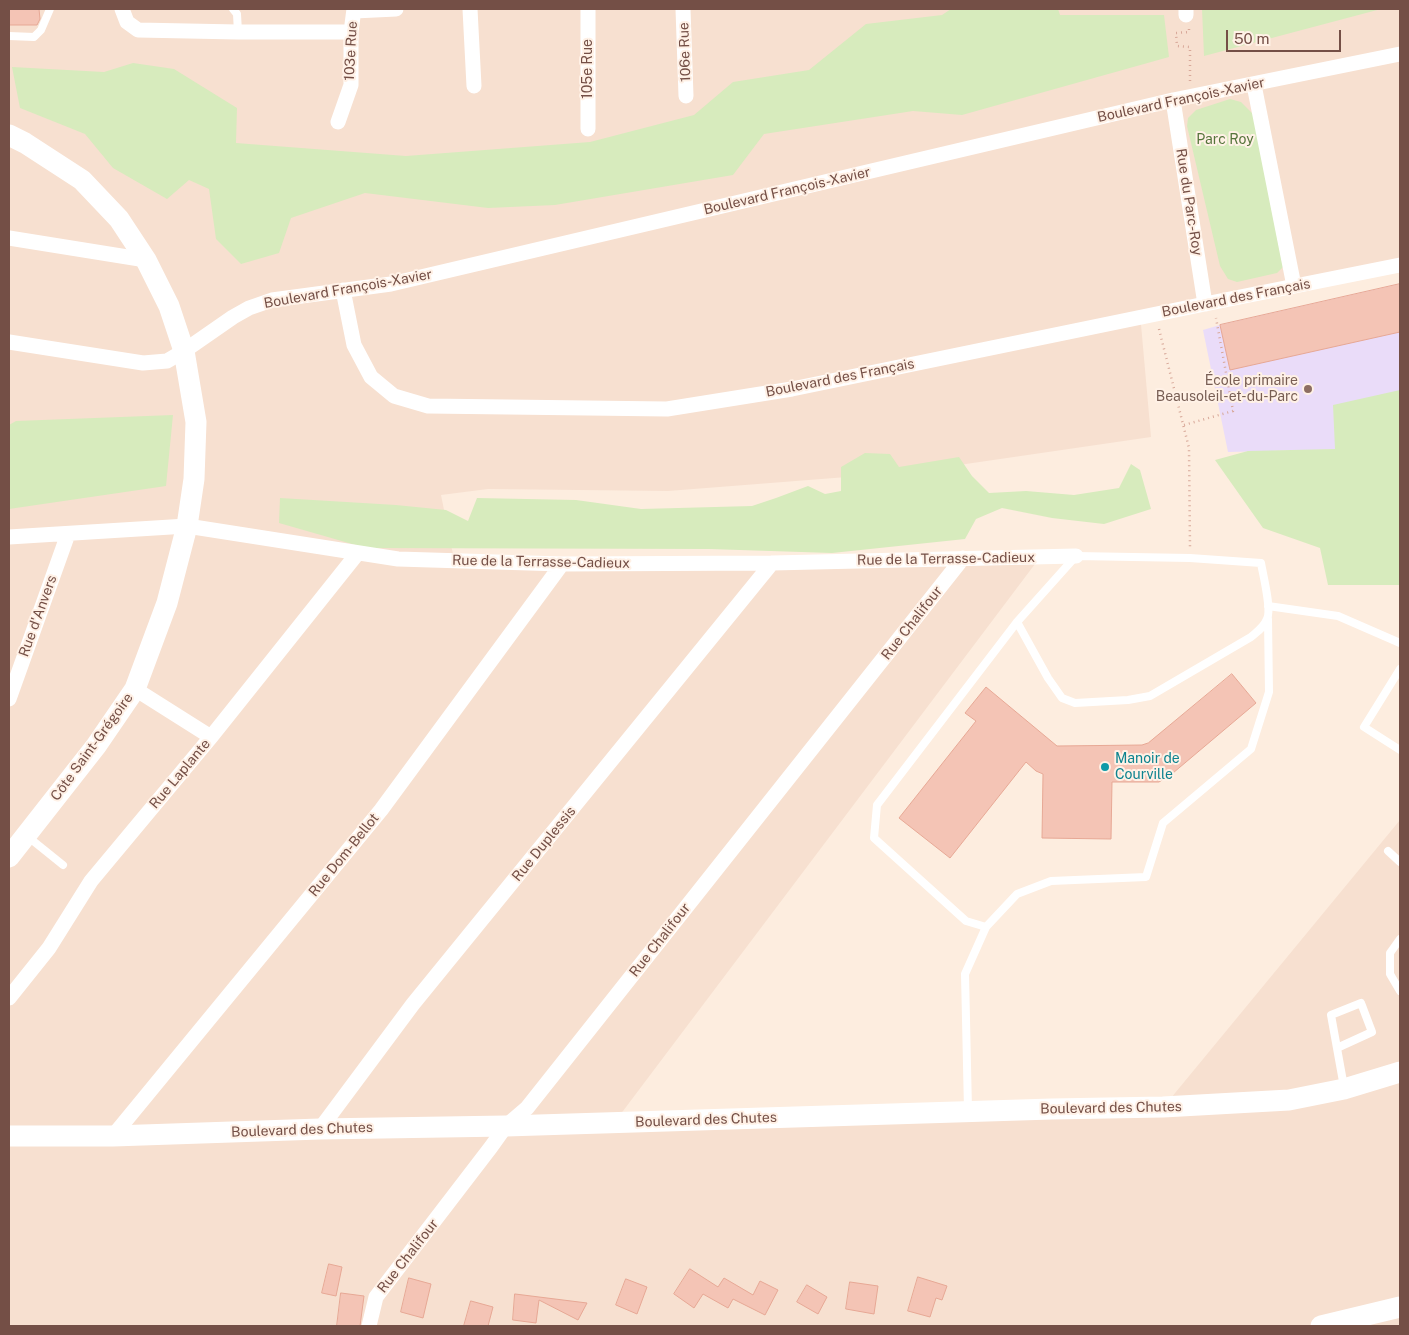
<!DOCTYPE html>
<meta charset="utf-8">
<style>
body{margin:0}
#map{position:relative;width:1409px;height:1335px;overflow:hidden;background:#fdeddf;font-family:"Public Sans",sans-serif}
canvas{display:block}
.frame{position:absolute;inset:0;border:10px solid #744f46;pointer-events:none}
.scale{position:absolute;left:1226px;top:30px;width:115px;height:22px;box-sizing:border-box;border:2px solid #744f46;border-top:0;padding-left:6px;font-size:15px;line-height:18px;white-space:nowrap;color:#744f46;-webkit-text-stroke:4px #fff1e6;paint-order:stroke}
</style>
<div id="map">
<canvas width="1409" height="1335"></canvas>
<div class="frame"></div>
<div class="scale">50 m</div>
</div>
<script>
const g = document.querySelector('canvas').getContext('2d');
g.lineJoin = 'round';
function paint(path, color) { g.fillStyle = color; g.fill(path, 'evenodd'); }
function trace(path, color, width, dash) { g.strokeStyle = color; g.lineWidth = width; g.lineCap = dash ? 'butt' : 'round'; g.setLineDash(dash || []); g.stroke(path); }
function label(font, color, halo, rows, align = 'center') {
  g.font = font + ' "Public Sans",sans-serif'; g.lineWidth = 4; g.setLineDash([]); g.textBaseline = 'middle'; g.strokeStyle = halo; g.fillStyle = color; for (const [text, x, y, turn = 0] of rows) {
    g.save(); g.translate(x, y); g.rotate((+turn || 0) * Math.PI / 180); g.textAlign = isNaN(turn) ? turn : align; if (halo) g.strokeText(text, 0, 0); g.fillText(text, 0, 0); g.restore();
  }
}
const residential = new Path2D(`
 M9 9H1400V260L1140 313 1151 437 911 472 668 491 488 489 441 495 454 559 1035 564 617 1119 1166 1104 1400 820V1326H9Z`);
const education = new Path2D(`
 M1400 284V448L1228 452 1203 330 1220 325Z`);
const green = new Path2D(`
 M951 9H1058L1060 15H1164L1169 57 962 115 913 111 764 134 733 175 555 205 488 208 365 193 291 218 279 253 241 264 216 239 209 189 189 180 167 199 113 168 85 134 20 108 12 67 104 72 133 63 174 69 237 108 236 143 406 156 590 142 694 115 733 82 809 70 866 24 942 15Z
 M1202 9H1381L1204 56Z
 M1230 99 1241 102 1253 114 1283 267 1277 273 1237 282 1228 279 1220 266 1187 126 1188 118 1196 110Z
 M1400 390V585H1328L1320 548 1263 528 1215 460 1248 451 1335 449 1333 405Z
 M173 415 166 486 9 509V425L16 421Z
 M865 453 890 454 899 467 959 457 972 476 989 493 1026 491 1074 495 1119 488 1131 464 1140 470 1151 509 1104 524 1052 518 1002 508 976 519 965 539 832 553 709 549 366 548 279 523 280 498 396 505 446 510 468 521 477 498 576 500 641 509 752 506 776 498 808 486 825 494 841 491V467Z`);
const building = new Path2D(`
 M9 9H39L40 19 37 25H9Z
 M1400 284V332L1230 370 1220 325Z
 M1232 674 1256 703 1173 773 1159 782H1112L1111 839 1042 838 1043 774 1036 771 1026 762 950 858 899 818 976 721 965 713 986 687 1057 746 1142 745 1148 743Z
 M329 1264 342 1267 336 1296 322 1293Z
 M690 1269 718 1287 724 1278 753 1295 760 1281 778 1290 765 1315 733 1299 728 1308 703 1294 694 1308 674 1294Z
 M918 1277 947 1286 942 1300 936 1298 930 1317 908 1311Z
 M409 1278 431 1284 423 1318 401 1312Z
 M626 1279 647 1287 637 1314 616 1305Z
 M850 1282 878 1286 874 1314 846 1309Z
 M807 1285 827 1297 818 1314 797 1302Z
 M341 1293 364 1296 360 1326H337Z
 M515 1294 587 1303 578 1320 539 1300 536 1323 513 1320Z
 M471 1301 493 1307 488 1326H464Z`);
const path = new Path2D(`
 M1189 29V32L1176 33 1177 46 1190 47V83
 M1159 329 1189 448 1190 547
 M1184 425 1233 411 1216 318`);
const lane = new Path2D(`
 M233 9 237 14 238 32
 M9 36 34 37 41 30 50 9
 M1268 606 1338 616 1400 643
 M1400 669 1364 727 1400 750
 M27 836 63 865
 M1388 851 1400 862
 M986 927 966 921 874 838 877 805 1017 622 1076 556 1190 558 1261 563C1263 575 1272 610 1267 619 1264 627 1258 631 1251 637L1150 696 1128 700 1075 703 1062 698 1048 678 1017 622
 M1400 939 1390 953V974L1400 991
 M1337 1048 1372 1032 1361 1003 1331 1015 1344 1087
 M968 1110 965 974 986 927 1017 894 1051 881 1146 877 1163 823 1251 749 1269 692 1268 619`);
const street = new Path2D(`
 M122 9 127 22 138 30 238 32H351
 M470 9 474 86
 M588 9V129
 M683 9 686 96
 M354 11 396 9
 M1186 15V9
 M1254 85 1294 286
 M1173 100 1205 304
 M338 122 351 85V32L354 9
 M9 238 146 260
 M343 290 354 345 371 377 394 396 428 406 667 409 792 389 1205 304 1400 265
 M9 342 143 363 167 361 184 351 233 317 249 308 272 300 391 284 1173 100 1400 54
 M9 537 187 526 398 559 562 564 772 563 1076 556
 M135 689 211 737
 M9 699 68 534
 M9 998 49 948 91 881 211 737 357 554
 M320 1129 413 1004 772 563
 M113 1136 381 810 562 564
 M369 1326 376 1297 491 1147 506 1126 527 1108 963 558`);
const secondary = new Path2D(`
 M9 135 25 143 82 180 119 219 146 260 169 306 184 351 196 422 194 479 187 526 167 603 135 689 96 746 9 857
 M9 1136H113L320 1129 506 1126 1052 1109 1163 1107 1289 1100 1344 1089 1400 1072
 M1321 1326 1400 1307`);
const markers = [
 [1308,389,5,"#8d6e63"],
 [1105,767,5,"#0f9aa8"]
];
const streetNames = [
 ["103e Rue",351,51,-87],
 ["106e Rue",685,52,-92],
 ["105e Rue",588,69,-90],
 ["Boulevard François-Xavier",1181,100,-12],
 ["Boulevard François-Xavier",787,191,-13],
 ["Rue du Parc-Roy",1189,202,81],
 ["Boulevard François-Xavier",348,289,-10],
 ["Boulevard des Français",1236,298,-11],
 ["Boulevard des Français",840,378,-11],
 ["Rue de la Terrasse-Cadieux",946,559,-1],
 ["Rue de la Terrasse-Cadieux",541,562,1],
 ["Rue d'Anvers",38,616,-70],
 ["Rue Chalifour",912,623,-52],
 ["Côte Saint-Grégoire",92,747,-54],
 ["Rue Laplante",180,774,-50],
 ["Rue Duplessis",544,844,-51],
 ["Rue Dom-Bellot",344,855,-51],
 ["Rue Chalifour",660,940,-52],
 ["Boulevard des Chutes",1111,1108,-1],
 ["Boulevard des Chutes",706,1120,-2],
 ["Boulevard des Chutes",302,1130,-2],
 ["Rue Chalifour",408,1256,-52]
];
const parkNames = [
 ["Parc Roy",1225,140]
];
const educationNames = [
 ["École primaire",1298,381],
 ["Beausoleil-et-du-Parc",1298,397]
];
const cultureNames = [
 ["Manoir de",1115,759],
 ["Courville",1115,775]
];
paint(residential, '#f7e0d0');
paint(education, '#eadcf9');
paint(green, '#d7ebbd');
paint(building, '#f4c4b5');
trace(building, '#e7a895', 1);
trace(path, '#d8a899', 2.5, [1, 4]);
trace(lane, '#fff', 8);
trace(street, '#fff', 15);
trace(secondary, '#fff', 21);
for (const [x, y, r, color] of markers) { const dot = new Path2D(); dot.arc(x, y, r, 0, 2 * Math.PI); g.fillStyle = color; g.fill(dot); trace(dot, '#fff1e6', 2); }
label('14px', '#744f46', '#fff1e6', streetNames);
label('14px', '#55743b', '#fff1e6', parkNames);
label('14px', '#785e54', '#fff1e6', educationNames, 'right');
label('14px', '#0d838f', '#fff1e6', cultureNames, 'left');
</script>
